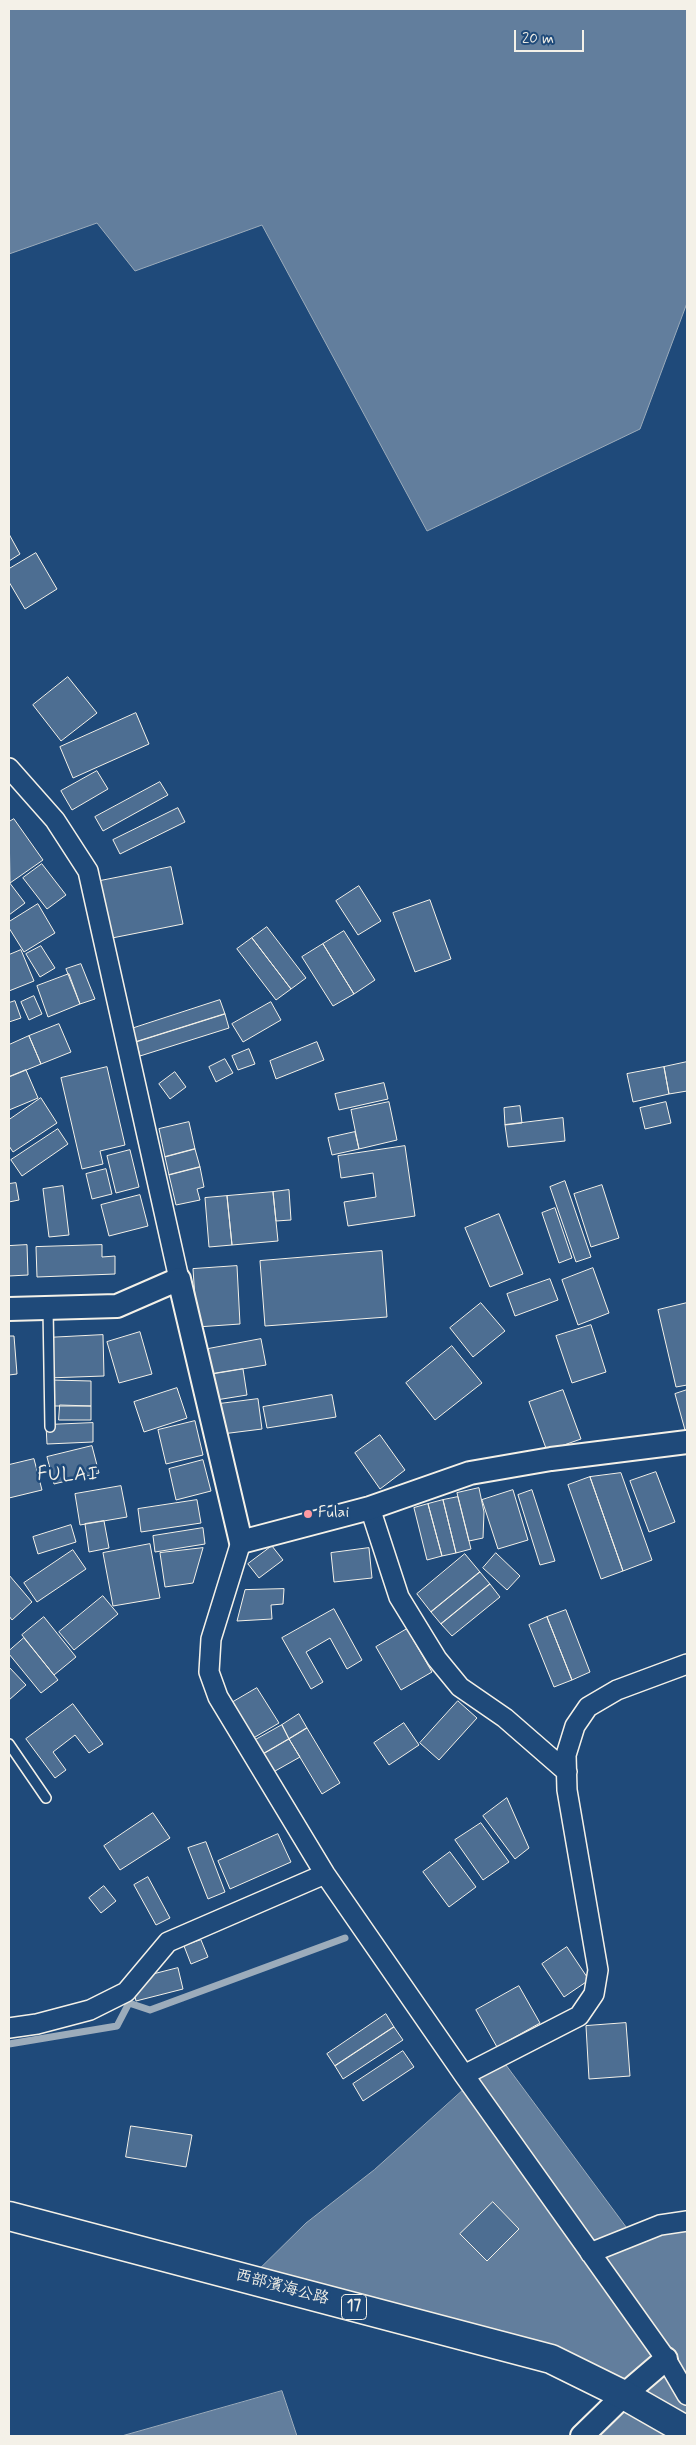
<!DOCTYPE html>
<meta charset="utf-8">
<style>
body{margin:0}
#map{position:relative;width:696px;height:2445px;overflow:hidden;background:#1f4a7a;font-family:Mynerve,sans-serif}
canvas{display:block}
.frame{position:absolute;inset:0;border:10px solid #f4f1e8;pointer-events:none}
.scale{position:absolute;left:514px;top:30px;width:70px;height:22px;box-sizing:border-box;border:2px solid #f4f1e8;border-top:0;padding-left:6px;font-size:15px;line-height:18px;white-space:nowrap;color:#f4f1e8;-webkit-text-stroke:4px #1f4a7a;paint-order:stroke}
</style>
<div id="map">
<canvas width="696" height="2445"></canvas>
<div class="frame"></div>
<div class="scale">20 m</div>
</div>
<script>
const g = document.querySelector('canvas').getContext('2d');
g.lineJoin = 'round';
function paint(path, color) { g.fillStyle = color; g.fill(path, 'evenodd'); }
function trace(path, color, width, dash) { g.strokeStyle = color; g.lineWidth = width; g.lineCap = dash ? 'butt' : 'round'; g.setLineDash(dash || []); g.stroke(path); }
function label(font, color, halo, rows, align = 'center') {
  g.font = font + ' Mynerve,"LXGW WenKai TC",sans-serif'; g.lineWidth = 5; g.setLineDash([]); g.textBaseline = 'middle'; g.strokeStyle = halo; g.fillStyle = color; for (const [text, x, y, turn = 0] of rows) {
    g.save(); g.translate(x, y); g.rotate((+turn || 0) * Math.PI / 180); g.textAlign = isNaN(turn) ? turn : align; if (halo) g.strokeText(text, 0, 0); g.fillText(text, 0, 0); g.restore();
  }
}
const water = new Path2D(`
 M9 9H687V303L640 429 427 531 262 225 135 271 97 223 9 254Z
 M500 2057 635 2239 687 2223V2436H589L633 2391 242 2286 306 2223 374 2170Z
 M282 2391 297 2436H122Z`);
const stream = new Path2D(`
 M9 2044 117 2026 129 2003 150 2010 345 1938`);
const building = new Path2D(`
 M9 534 20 554 9 561Z
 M36 553 57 589 25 609 9 582V569Z
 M68 677 97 713 61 741 33 705Z
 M136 713 149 744 73 778 60 747Z
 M97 771 108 789 72 810 61 791Z
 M160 782 168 795 103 831 95 817Z
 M178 808 185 822 120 854 113 840Z
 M14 819 43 860 10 883 9 822Z
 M42 864 66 895 47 909 23 878Z
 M171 867 183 924 112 938 100 881Z
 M9 882 25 903 9 915Z
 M359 886 381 921 358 935 336 901Z
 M430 900 451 959 415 972 393 913Z
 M38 904 55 933 24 952 9 928V922Z
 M267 927 306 978 291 989 252 938Z
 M344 931 375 980 354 994 323 944Z
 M252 938 291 989 276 1000 237 949Z
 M323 944 354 994 333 1006 302 957Z
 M41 946 55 968 40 977 26 954Z
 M21 950 34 981 9 991V955Z
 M81 964 95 999 80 1004 66 969Z
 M69 974 80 1004 48 1017 37 986Z
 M34 996 42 1014 29 1020 21 1002Z
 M220 1000 225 1014 136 1042 131 1029Z
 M15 1001 21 1018 9 1022V1003Z
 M271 1002 281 1020 243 1042 232 1024Z
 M225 1014 229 1028 140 1056 136 1042Z
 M59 1024 71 1052 41 1064 29 1036Z
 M29 1036 41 1064 9 1077V1045Z
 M317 1042 324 1060 276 1079 270 1061Z
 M249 1049 255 1064 238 1070 232 1056Z
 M225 1059 233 1073 216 1082 209 1067Z
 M687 1062V1091L669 1094 664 1067Z
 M107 1067 125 1145 100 1151 103 1164 82 1169 61 1078Z
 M664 1067 669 1094 633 1102 627 1074Z
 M26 1070 38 1098 9 1110V1077Z
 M175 1072 186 1087 170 1099 159 1084Z
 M384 1083 388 1099 339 1110 335 1094Z
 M41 1098 57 1123 13 1152 9 1146V1120Z
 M389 1102 397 1140 359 1149 351 1110Z
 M666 1102 671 1123 645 1129 640 1108Z
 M520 1106 522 1123 505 1125 504 1108Z
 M563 1118 565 1141 508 1147 505 1125Z
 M189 1122 195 1149 165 1157 159 1129Z
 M58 1129 68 1144 22 1176 11 1160Z
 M355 1132 359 1149 332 1155 328 1138Z
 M405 1146 415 1216 348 1226 344 1202 376 1197 373 1173 341 1178 338 1156Z
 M195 1149 200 1167 169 1175 165 1157Z
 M130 1150 139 1187 116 1193 107 1156Z
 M200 1167 204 1187 197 1189 200 1200 176 1205 169 1175Z
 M106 1169 112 1194 92 1199 86 1174Z
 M565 1181 591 1257 576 1262 550 1187Z
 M16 1183 19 1200 9 1202V1184Z
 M602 1185 619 1238 591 1247 574 1194Z
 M63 1186 69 1235 49 1237 43 1189Z
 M289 1190 291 1220 276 1221 273 1192Z
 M273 1192 278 1241 232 1245 227 1196Z
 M140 1195 148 1226 109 1236 101 1205Z
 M227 1196 232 1245 209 1247 205 1198Z
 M555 1208 572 1258 559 1263 542 1213Z
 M499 1214 523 1274 490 1287 465 1228Z
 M27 1245 28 1275 9 1276V1246Z
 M102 1245V1257L115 1256V1274L37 1277 36 1247Z
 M382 1251 387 1317 265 1326 260 1261Z
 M237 1266 240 1324 197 1327 193 1269Z
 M593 1268 609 1313 578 1325 562 1280Z
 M550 1279 558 1300 515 1316 507 1294Z
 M481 1303 505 1331 473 1357 450 1328Z
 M687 1303V1385L676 1387 658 1310Z
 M591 1325 606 1372 572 1383 556 1336Z
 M140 1332 152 1374 119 1383 107 1342Z
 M103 1335 104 1376 47 1378 45 1338Z
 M9 1336H14L17 1374 9 1375Z
 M261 1339 266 1365 212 1374 208 1349Z
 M452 1346 482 1383 435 1420 406 1383Z
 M243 1369 247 1395 216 1400 212 1374Z
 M52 1380 91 1381V1406H52Z
 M177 1388 187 1418 144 1432 134 1402Z
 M563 1390 581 1439 547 1451 529 1402Z
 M687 1390V1429L685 1430 675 1394Z
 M332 1395 336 1417 267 1428 263 1407Z
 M258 1399 262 1429 222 1434 219 1404Z
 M60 1405 91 1406V1420H59Z
 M195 1421 203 1455 166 1464 158 1430Z
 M93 1423V1442L47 1444 46 1425Z
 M380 1435 405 1470 380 1489 355 1453Z
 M92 1446 99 1473 54 1484 47 1457Z
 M34 1459 42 1490 9 1498V1465Z
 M203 1460 211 1491 176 1500 169 1469Z
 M656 1472 675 1522 649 1532 630 1481Z
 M621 1473 652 1560 623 1571 590 1477Z
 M590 1477 623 1571 601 1579 568 1485Z
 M121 1486 127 1517 80 1525 75 1494Z
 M479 1488 484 1512 483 1538 469 1541 457 1493Z
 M513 1490 528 1540 498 1549 482 1500Z
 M532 1490 555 1561 540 1565 518 1495Z
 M458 1497 471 1549 456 1553 443 1500Z
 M197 1500 201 1523 141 1532 138 1509Z
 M443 1500 456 1553 442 1556 428 1504Z
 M428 1504 442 1556 427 1560 414 1508Z
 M104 1521 109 1548 89 1552 85 1524Z
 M71 1525 76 1542 38 1554 33 1537Z
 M203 1528 205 1544 155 1552 153 1536Z
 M150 1544 160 1598 113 1606 103 1553Z
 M272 1546 283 1560 259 1578 248 1564Z
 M203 1548 193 1583 165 1587 160 1553Z
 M369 1548 372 1578 334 1582 331 1553Z
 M73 1550 86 1569 37 1602 24 1583Z
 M496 1553 520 1576 507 1590 483 1568Z
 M465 1554 480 1572 431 1612 417 1594Z
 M480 1572 490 1584 441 1624 431 1612Z
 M9 1575 32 1602 12 1620 9 1616Z
 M490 1584 500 1597 452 1636 441 1624Z
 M284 1589 283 1604 271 1605 272 1619 237 1621 245 1590Z
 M103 1596 118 1614 74 1650 59 1632Z
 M334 1609 362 1660 347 1669 330 1638 306 1652 323 1682 311 1689 282 1638Z
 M566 1610 590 1672 572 1680 547 1617Z
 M44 1617 76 1657 54 1675 22 1635Z
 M547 1617 572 1680 554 1687 529 1625Z
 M407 1629 432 1672 401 1690 376 1647Z
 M24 1638 58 1680 41 1693 9 1654V1651Z
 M9 1667 26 1685 9 1700Z
 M257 1688 279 1723 250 1740 228 1705Z
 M458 1701 477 1718 439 1760 420 1743Z
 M73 1704 103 1744 89 1753 75 1735 53 1752 66 1770 55 1778 26 1739Z
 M299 1714 307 1728 289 1739 282 1725Z
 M404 1723 419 1745 389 1765 374 1743Z
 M282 1725 289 1739 258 1757 250 1743Z
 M307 1728 340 1783 322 1794 289 1739Z
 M289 1739 300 1757 268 1775 258 1757Z
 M507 1798 529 1848 515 1859 483 1816Z
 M153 1813 170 1838 120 1870 104 1846Z
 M481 1823 509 1862 483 1880 455 1840Z
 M278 1834 291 1862 230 1889 218 1861Z
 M206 1842 225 1892 208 1899 188 1848Z
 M450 1852 476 1887 449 1907 423 1872Z
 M148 1877 170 1918 156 1925 134 1885Z
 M104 1886 116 1901 101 1913 89 1898Z
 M201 1940 208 1957 191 1964 184 1946Z
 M567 1947 589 1980 564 1997 542 1964Z
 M178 1968 183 1989 136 2001 131 1980Z
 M519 1986 540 2023 497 2047 476 2010Z
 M386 2014 394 2027 335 2066 327 2054Z
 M626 2023 630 2076 589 2079 586 2026Z
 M394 2027 403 2040 343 2079 335 2066Z
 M403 2051 414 2067 363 2101 353 2084Z
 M131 2126 192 2135 186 2167 126 2157Z
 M493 2202 519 2229 487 2261 460 2234Z`);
const service = new Path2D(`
 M48 1308 50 1427
 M9 1744 46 1798`);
const minor = new Path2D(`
 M9 768 55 820 88 871 179 1279
 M370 1508 399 1597 437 1659 460 1687 505 1718 567 1772
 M241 1542 211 1639 209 1672 218 1697 325 1874 464 2075 666 2359 687 2395
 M9 2028 37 2024 90 2010 126 1992 168 1942 325 1874
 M464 2075 579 2016 594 1994 598 1970 567 1790 566 1755 575 1726 588 1707 617 1690 687 1664
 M590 2253 660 2225 687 2221`);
const tertiary = new Path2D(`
 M9 1309 117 1306 179 1279 241 1542 370 1508 470 1473 551 1459 687 1442
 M582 2436 624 2395 666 2359`);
const primary = new Path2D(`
 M9 2216 551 2359 624 2395 687 2431`);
const markers = [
 [308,1514,5,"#ff9aa2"]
];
const shields = [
 [354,2307,25]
];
const shieldNames = [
 ["17",354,2307]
];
const poiNames = [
 ["Fulai",318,1514]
];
const streetNames = [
 ["西部濱海公路",282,2288,15]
];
const quarterNames = [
 ["FULAI",68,1476]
];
paint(water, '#627e9d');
trace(water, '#9cacbb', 1);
trace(stream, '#9cacbb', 7);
paint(building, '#4d6e92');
trace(building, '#f4f1e8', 1);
trace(service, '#f4f1e8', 12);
trace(minor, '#f4f1e8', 22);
trace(tertiary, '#f4f1e8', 26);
trace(primary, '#f4f1e8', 31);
trace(service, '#1f4a7a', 9);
trace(minor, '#1f4a7a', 19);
trace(tertiary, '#1f4a7a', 22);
trace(primary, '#1f4a7a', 28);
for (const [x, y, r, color] of markers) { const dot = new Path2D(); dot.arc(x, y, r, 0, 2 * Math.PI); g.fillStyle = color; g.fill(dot); trace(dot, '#1f4a7a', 2); }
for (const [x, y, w] of shields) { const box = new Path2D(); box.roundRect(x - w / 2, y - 12.5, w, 25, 4); g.fillStyle = '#1f4a7a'; g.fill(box); trace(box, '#f4f1e8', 1); }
label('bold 15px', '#f4f1e8', null, shieldNames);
label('16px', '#f4f1e8', '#1f4a7a', poiNames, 'left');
label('16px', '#f4f1e8', '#1f4a7a', streetNames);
g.letterSpacing = '1px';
label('19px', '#f4f1e8', '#1f4a7a', quarterNames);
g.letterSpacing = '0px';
</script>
